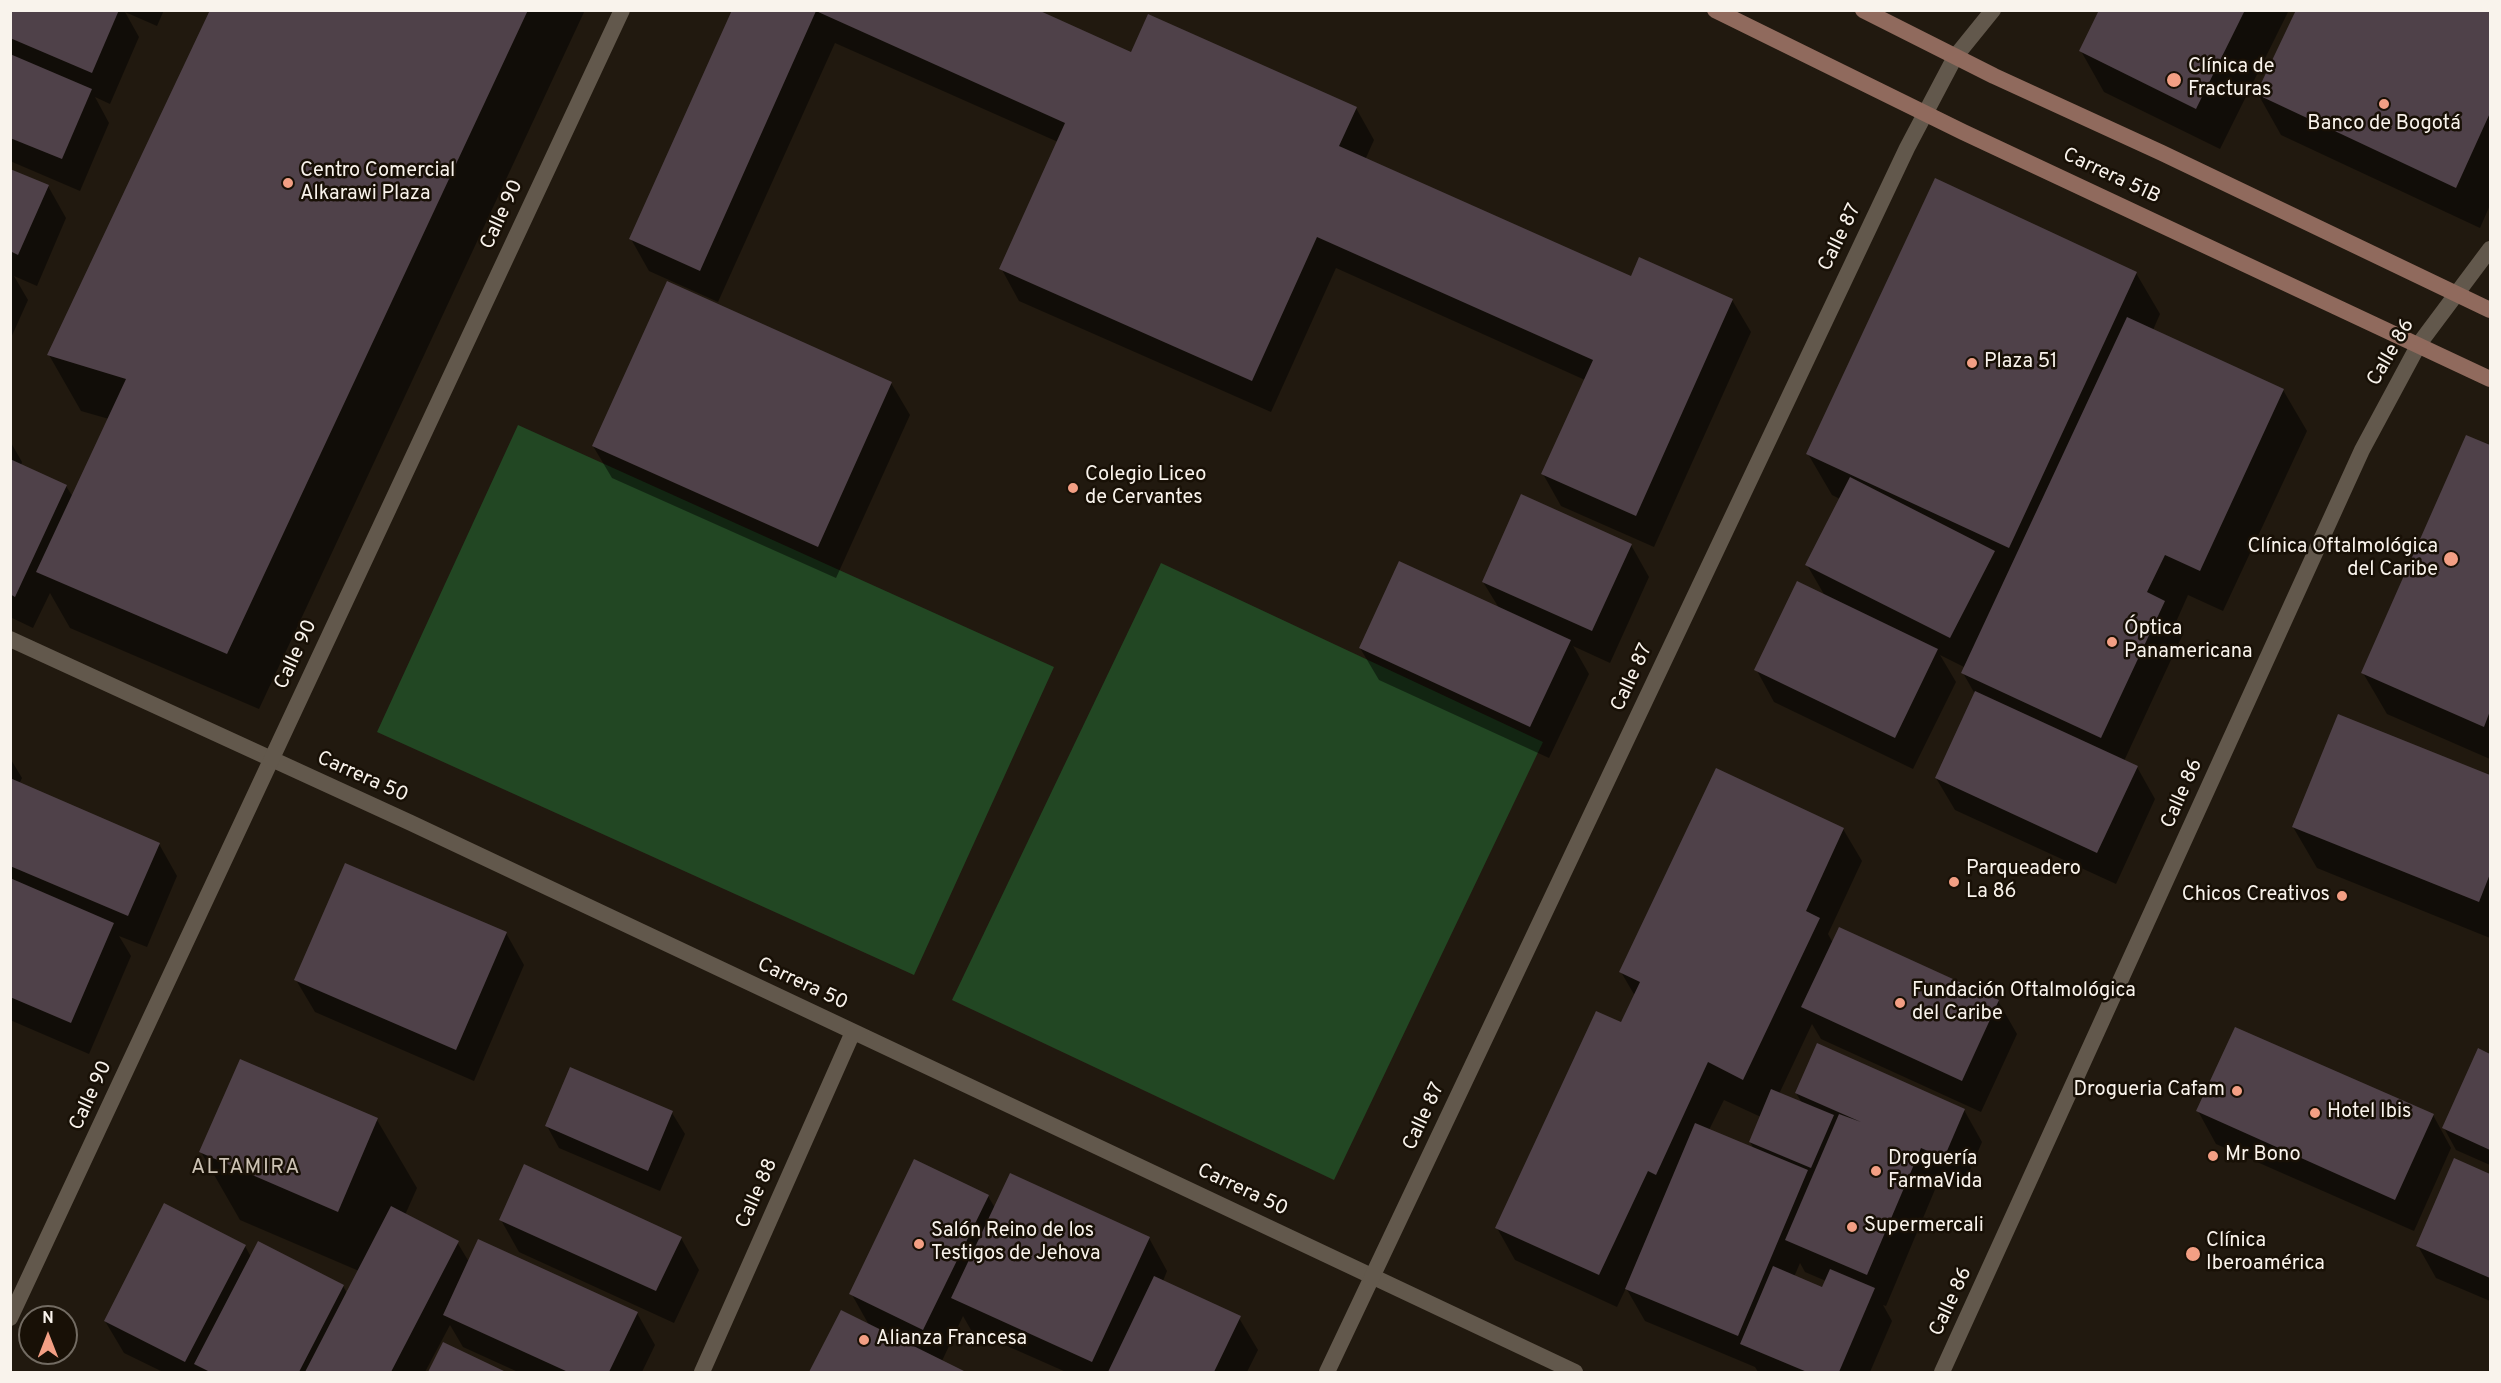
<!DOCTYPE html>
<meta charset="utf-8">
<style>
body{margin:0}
#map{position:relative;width:2501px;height:1383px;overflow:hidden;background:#21190f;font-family:Overpass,sans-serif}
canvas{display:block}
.frame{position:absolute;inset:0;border:12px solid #f9f3ec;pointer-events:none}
.north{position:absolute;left:18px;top:1305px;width:60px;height:60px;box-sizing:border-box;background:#181006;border:2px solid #726b62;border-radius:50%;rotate:0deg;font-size:16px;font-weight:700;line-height:24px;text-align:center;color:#f9f3ec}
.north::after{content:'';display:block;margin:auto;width:21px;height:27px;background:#f39f84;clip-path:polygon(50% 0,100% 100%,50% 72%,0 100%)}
</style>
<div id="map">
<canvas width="2501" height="1383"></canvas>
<div class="frame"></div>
<div class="north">N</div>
</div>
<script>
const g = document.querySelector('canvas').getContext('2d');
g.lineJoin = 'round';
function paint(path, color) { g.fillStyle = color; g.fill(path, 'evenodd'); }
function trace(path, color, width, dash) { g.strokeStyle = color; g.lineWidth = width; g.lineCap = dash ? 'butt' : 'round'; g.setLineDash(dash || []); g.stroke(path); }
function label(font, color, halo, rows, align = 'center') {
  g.font = font + ' Overpass,sans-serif'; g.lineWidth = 5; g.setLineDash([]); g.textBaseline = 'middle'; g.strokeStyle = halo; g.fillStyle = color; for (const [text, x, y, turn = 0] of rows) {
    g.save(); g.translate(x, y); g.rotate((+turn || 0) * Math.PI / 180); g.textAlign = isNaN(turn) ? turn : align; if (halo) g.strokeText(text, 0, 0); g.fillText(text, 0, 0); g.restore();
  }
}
const green = new Path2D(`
 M518 425 1054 667 914 975 377 732Z
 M1161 563 1543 742 1334 1180 952 1000Z`);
const shadow = new Path2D(`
 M10 10H164L157 26 125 12 139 37 110 104 95 97 109 123 80 191 10 161Z
 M212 10H585L259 709 70 628 50 593 33 628 10 617V441L22 462 21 465 66 486 73 497 109 419 81 411 49 355Z
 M734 10H1035L1131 54 1356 108 1374 140 1365 160 1631 278 1640 259 1732 300 1751 332 1654 547 1561 506 1543 474 1585 380 1336 268 1271 412 1019 301 1001 268 1058 142 835 43 718 302 649 271 631 239Z
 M2101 10H2289L2220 149 2104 92 2081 51Z
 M2297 10H2490V205L2480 228 2281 135 2258 94Z
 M10 170 48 186 66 218 37 286 14 276 28 300 10 340Z
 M2136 273 2160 314 2153 330 2283 390 2307 431 2223 611 2188 595 2176 622 2183 634 2124 761 2137 767 2155 799 2116 884 1955 810 1936 778 1975 694 1963 673 1966 668 1940 655 1956 682 1913 769 1774 702 1756 669 1825 596 1807 565 1840 499 1832 495 1808 454Z
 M891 383 910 415 836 578 612 478 593 446Z
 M2467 437 2490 447V759L2387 714 2363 673Z
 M1631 545 1649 577 1610 663 1573 646 1589 674 1549 758 1379 680 1360 648 1499 608 1483 582Z
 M2338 716 2490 777V938L2317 868 2293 827Z
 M10 758 22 778 19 784 159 844 177 876 147 947 119 936 131 956 89 1054 10 1020Z
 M1843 829 1862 861 1828 934 1833 943 1998 1001 2017 1034 1981 1112 1821 1039 1812 1024 1779 1094 1802 1103 1796 1093 1964 1110 1982 1142 1962 1189 1939 1180 1886 1306 1883 1305 1892 1321 1870 1372H1758L1755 1367 1645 1321 1626 1288 1617 1307 1515 1260 1497 1228 1625 1027 1635 996 1621 972ZM1724 1100 1761 1117 1750 1142 1754 1149 1709 1130ZM1800 1263 1805 1272 1826 1281 1823 1289 1794 1277Z
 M506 933 524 965 474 1081 315 1012 296 980Z
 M2479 1050 2490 1055V1165L2456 1150 2444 1128Z
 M571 1069 672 1113 685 1134 660 1191 559 1148 547 1126Z
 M2198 1111 2433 1115 2451 1148 2414 1231 2216 1144Z
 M377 1120 417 1188 405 1215 457 1242 469 1262 637 1313 655 1345 642 1372H518L463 1347 450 1325 425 1372H163L124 1353 105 1321 245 1246 251 1257 343 1286 347 1293 359 1271 240 1220 201 1152Z
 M2455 1160 2490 1175V1301L2436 1278 2418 1246Z
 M988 1196 995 1208 1149 1238 1167 1271 1163 1281 1239 1318 1258 1350 1247 1372H1066L971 1330 963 1316 942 1361 963 1372H810L842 1312 869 1325 851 1293Z
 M501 1220 681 1238 699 1270 674 1323 519 1252Z
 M443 1344 502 1372H430Z`);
const building = new Path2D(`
 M10 10H119L92 73 10 38Z
 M210 10H528L227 654 36 572 126 379 47 355Z
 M732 10H1038L1131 52 1148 14 1357 107 1339 146 1631 276 1639 257 1733 299 1636 516 1541 474 1593 360 1317 237 1252 381 999 269 1065 123 816 11 700 271 629 239Z
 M2099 10H2245L2196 109 2079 51Z
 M2296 10H2490V113L2456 188 2256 94Z
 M10 54 92 89 62 159 10 138Z
 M10 169 49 185 18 255 10 251Z
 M1935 178 2137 272 2009 548 1806 454Z
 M667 281 892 382 818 547 592 446Z
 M2127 317 2284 389 2200 571 2165 555 2147 592 2165 601 2101 738 1961 673Z
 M2466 435 2490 445V711L2484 727 2361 673Z
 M10 459 67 485 15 597 10 594Z
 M1850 477 1995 551 1950 638 1805 565Z
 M1521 494 1632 544 1592 631 1482 582Z
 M1399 561 1571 640 1530 727 1359 648Z
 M1797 581 1938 649 1895 738 1754 670Z
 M1975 691 2138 766 2097 853 1935 778Z
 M2338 714 2490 775V874L2479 902 2292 827Z
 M1716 768 1844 828 1806 911 1820 918 1743 1080 1708 1062 1656 1175 1648 1171 1599 1275 1495 1228 1596 1011 1621 1022 1640 982 1619 972Z
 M10 778 160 843 128 916 10 866Z
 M345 863 507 932 456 1050 294 980Z
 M10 878 114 923 71 1023 10 997Z
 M1839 927 1999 1000 1962 1081 1801 1007Z
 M2235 1027 2434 1114 2395 1200 2196 1111Z
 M1817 1043 1965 1109 1944 1158 1921 1148 1867 1275 1785 1240 1839 1114 1861 1122 1795 1093Z
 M2478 1048 2490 1054V1150L2442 1128Z
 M240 1059 378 1118 338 1212 199 1152Z
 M570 1067 673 1111 648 1171 545 1126Z
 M1771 1089 1834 1115 1811 1168 1749 1142Z
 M1695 1123 1808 1170 1738 1336 1625 1289Z
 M2454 1158 2490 1174V1278L2416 1246Z
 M914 1159 989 1195 923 1330 849 1294Z
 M524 1164 682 1237 656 1291 499 1220Z
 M1010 1173 1150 1237 1092 1362 951 1298Z
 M164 1203 246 1245 185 1362 104 1321Z
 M391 1206 459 1241 391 1372H305Z
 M478 1239 638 1312 609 1372H568L443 1315Z
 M258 1241 344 1285 299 1372H210L194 1364Z
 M1773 1266 1822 1287 1830 1269 1875 1288 1839 1372H1807L1740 1344Z
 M1154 1276 1241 1316 1214 1372H1108Z
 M841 1310 964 1371 963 1372H809Z
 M443 1342 506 1372H428Z`);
const minor = new Path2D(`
 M1955 57 1993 10
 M10 639 411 823 1575 1372
 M702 1372 853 1032
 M1942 1372 2362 450 2419 344 2490 249`);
const tertiary = new Path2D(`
 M10 1318 622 10
 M1327 1372 1907 148 1955 57`);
const secondary = new Path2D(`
 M1715 10 1963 132 2490 379
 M1863 10 1994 76 2162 153 2490 310`);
const markers = [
 [2174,80,8,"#f39f84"],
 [2384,104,6,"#f39f84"],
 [288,183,6,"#f39f84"],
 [1972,363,6,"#f39f84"],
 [1073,488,6,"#f39f84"],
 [2451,559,8,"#f39f84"],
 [2112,642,6,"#f39f84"],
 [1954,882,6,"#f39f84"],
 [2342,896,6,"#f39f84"],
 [1900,1003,6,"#f39f84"],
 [2237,1091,6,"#f39f84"],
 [2315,1113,6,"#f39f84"],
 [2213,1156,6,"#f39f84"],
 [1876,1171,6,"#f39f84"],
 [1852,1227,6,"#f39f84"],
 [919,1244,6,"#f39f84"],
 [2193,1254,8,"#f39f84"],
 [864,1340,6,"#f39f84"]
];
const poiNames = [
 ["Clínica de",2188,68],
 ["Fracturas",2188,91],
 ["Banco de Bogotá",2384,125,"center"],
 ["Centro Comercial",300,172],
 ["Alkarawi Plaza",300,195],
 ["Plaza 51",1984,363],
 ["Colegio Liceo",1085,476],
 ["de Cervantes",1085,499],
 ["Clínica Oftalmológica",2438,548,"right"],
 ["del Caribe",2438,571,"right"],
 ["Óptica",2124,630],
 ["Panamericana",2124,653],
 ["Parqueadero",1966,870],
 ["La 86",1966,893],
 ["Chicos Creativos",2330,896,"right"],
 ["Fundación Oftalmológica",1912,992],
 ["del Caribe",1912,1015],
 ["Drogueria Cafam",2225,1091,"right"],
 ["Hotel Ibis",2327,1113],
 ["Mr Bono",2225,1156],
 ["Droguería",1888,1160],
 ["FarmaVida",1888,1183],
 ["Supermercali",1864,1227],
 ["Salón Reino de los",931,1232],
 ["Testigos de Jehova",931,1255],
 ["Clínica",2206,1242],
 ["Iberoamérica",2206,1265],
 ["Alianza Francesa",876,1340]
];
const streetNames = [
 ["Carrera 51B",2111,177,25],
 ["Calle 90",503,215,-65],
 ["Calle 87",1841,238,-64],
 ["Calle 86",2392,353,-60],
 ["Calle 90",297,655,-65],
 ["Calle 87",1633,678,-65],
 ["Carrera 50",362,778,24],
 ["Calle 86",2183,794,-66],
 ["Carrera 50",802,985,25],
 ["Calle 90",92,1096,-65],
 ["Calle 87",1425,1117,-65],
 ["Carrera 50",1242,1191,25],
 ["Calle 88",758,1194,-66],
 ["Calle 86",1952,1302,-65]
];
const neighbourhoodNames = [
 ["ALTAMIRA",246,1169]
];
paint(green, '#224723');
paint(shadow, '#0007');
paint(building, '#4f4149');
trace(minor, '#62584c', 16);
trace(tertiary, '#62584c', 16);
trace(secondary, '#906a5d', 16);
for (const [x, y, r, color] of markers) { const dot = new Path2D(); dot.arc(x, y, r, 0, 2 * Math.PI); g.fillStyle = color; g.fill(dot); trace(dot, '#181006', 2); }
label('20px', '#f9f3ec', '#181006', poiNames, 'left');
label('20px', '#f9f3ec', '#181006', streetNames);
g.letterSpacing = '1.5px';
label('21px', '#ccc2b4', '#181006', neighbourhoodNames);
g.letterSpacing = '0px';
</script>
